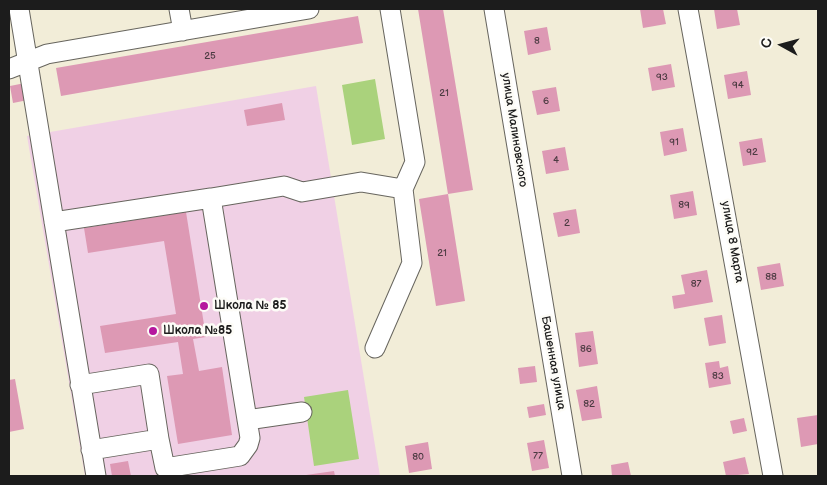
<!DOCTYPE html>
<meta charset="utf-8">
<style>
body{margin:0}
#map{position:relative;width:827px;height:485px;overflow:hidden;background:#f2edd8;font-family:"Balsamiq Sans",sans-serif}
canvas{display:block}
.frame{position:absolute;inset:0;border:10px solid #1c1c1c;pointer-events:none}
.north{position:absolute;left:757px;top:20px;width:50px;height:50px;-webkit-text-stroke:4px #fdfcf7;paint-order:stroke;rotate:277deg;font-size:14px;font-weight:700;line-height:20px;text-align:center;color:#1c1c1c}
.north::after{content:'';display:block;margin:auto;width:18px;height:22px;background:#1c1c1c;clip-path:polygon(50% 0,100% 100%,50% 72%,0 100%)}
</style>
<div id="map">
<canvas width="827" height="485"></canvas>
<div class="frame"></div>
<div class="north">С</div>
</div>
<script>
const g = document.querySelector('canvas').getContext('2d');
g.lineJoin = 'round';
function paint(path, color) { g.fillStyle = color; g.fill(path, 'evenodd'); }
function trace(path, color, width, dash) { g.strokeStyle = color; g.lineWidth = width; g.lineCap = dash ? 'butt' : 'round'; g.setLineDash(dash || []); g.stroke(path); }
function label(font, color, halo, rows, align = 'center') {
  g.font = font + ' "Balsamiq Sans",sans-serif'; g.lineWidth = 5; g.setLineDash([]); g.textBaseline = 'middle'; g.strokeStyle = halo; g.fillStyle = color; for (const [text, x, y, turn = 0] of rows) {
    g.save(); g.translate(x, y); g.rotate((+turn || 0) * Math.PI / 180); g.textAlign = isNaN(turn) ? turn : align; if (halo) g.strokeText(text, 0, 0); g.fillText(text, 0, 0); g.restore();
  }
}
const built = new Path2D(`
 M316 86 380 476H85L27 136Z`);
const green = new Path2D(`
 M375 79 385 139 352 145 342 85Z
 M348 390 359 459 314 466 304 397Z`);
const building = new Path2D(`
 M418 9H443L473 190 448 194Z
 M640 9H663L666 24 643 28Z
 M714 9H737L740 25 717 29Z
 M358 16 363 43 61 96 56 68Z
 M547 27 551 50 528 55 524 31Z
 M671 64 675 87 652 91 648 68Z
 M747 71 751 95 728 99 724 75Z
 M25 83 28 100 13 103 10 86Z
 M556 87 560 111 537 115 532 91Z
 M282 103 285 120 247 126 244 110Z
 M683 128 687 151 664 156 660 132Z
 M762 138 766 162 743 166 739 142Z
 M565 147 569 170 546 174 542 151Z
 M693 191 697 215 674 219 670 195Z
 M448 194 465 301 436 306 419 199Z
 M576 209 580 233 558 237 553 213Z
 M186 212 206 337 193 339 199 371 222 367 232 435 178 444 167 376 183 374 178 342 105 353 100 326 176 314 164 241 88 253 84 228Z
 M780 263 784 286 761 290 757 267Z
 M707 270 713 302 674 309 672 296 685 294 681 275Z
 M722 315 726 343 709 346 704 318Z
 M593 331 598 364 579 367 575 333Z
 M719 361 720 368 728 366 731 384 709 388 705 363Z
 M535 366 537 382 520 384 518 368Z
 M15 379 24 429 9 432V380Z
 M597 386 602 418 582 421 576 390Z
 M544 404 546 415 529 418 527 407Z
 M818 415V444L801 447 797 418Z
 M744 418 747 431 733 434 730 421Z
 M544 440 549 468 532 471 527 443Z
 M428 442 432 469 409 473 405 446Z
 M745 457 749 474 726 476 723 462Z
 M128 461 131 476H112L110 464Z
 M628 462 631 476H612L611 465Z
 M334 471 335 476H306V475Z`);
const minor = new Path2D(`
 M19 9 96 476
 M179 9 183 31
 M494 9 572 476
 M688 9 773 476
 M9 69 47 54 309 9
 M211 198 284 186 302 192 361 182 403 189
 M54 222 211 198 250 438 248 445 240 456 165 468 159 439 91 450
 M375 348 412 263 403 189 415 162 390 9
 M80 385 149 374 159 439
 M247 420 302 412`);
const markers = [
 [204,306,5,"#b5179e"],
 [153,331,5,"#b5179e"]
];
const numberNames = [
 ["8",537,41],
 ["25",210,56],
 ["93",662,77],
 ["94",738,85],
 ["21",444,93],
 ["6",546,101],
 ["91",674,142],
 ["92",752,152],
 ["4",556,160],
 ["89",684,205],
 ["2",567,223],
 ["21",442,253],
 ["88",771,277],
 ["87",696,284],
 ["86",586,349],
 ["83",718,376],
 ["82",589,404],
 ["77",538,456],
 ["80",418,457]
];
const streetNames = [
 ["улица Малиновского",514,130,81],
 ["улица 8 Марта",732,242,80],
 ["Башенная улица",553,363,80]
];
const poiNames = [
 ["Школа № 85",214,306],
 ["Школа №85",163,331]
];
paint(built, '#f0d0e5');
paint(green, '#aad27c');
paint(building, '#dd99b4');
trace(minor, '#67655e', 21);
trace(minor, '#fff', 19);
for (const [x, y, r, color] of markers) { const dot = new Path2D(); dot.arc(x, y, r, 0, 2 * Math.PI); g.fillStyle = color; g.fill(dot); trace(dot, '#fdfcf7', 2); }
label('10px', '#4c3b42', null, numberNames);
label('12px', '#1c1c1c', '#fdfcf7', streetNames);
label('bold 12px', '#1c1c1c', '#fdfcf7', poiNames, 'left');
</script>
